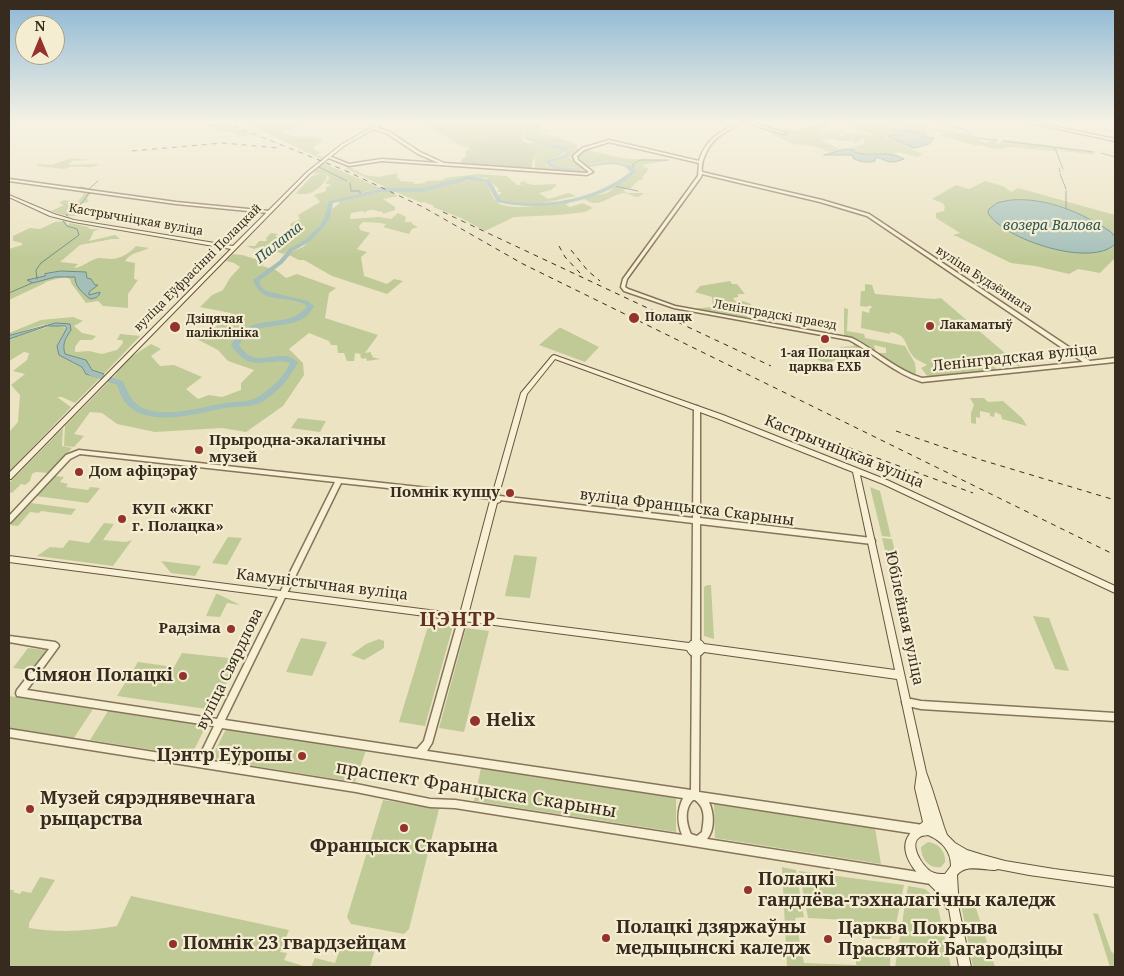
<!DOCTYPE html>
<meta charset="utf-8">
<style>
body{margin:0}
#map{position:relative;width:1124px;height:976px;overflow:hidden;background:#ece3c2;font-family:"Noto Serif",serif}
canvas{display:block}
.frame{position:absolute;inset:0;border:10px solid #362b1e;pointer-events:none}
.north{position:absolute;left:15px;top:15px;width:50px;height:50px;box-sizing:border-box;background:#f4edd1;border:1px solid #a89f89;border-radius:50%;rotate:0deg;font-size:14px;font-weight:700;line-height:20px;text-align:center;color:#362b1e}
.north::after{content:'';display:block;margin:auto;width:18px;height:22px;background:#93332c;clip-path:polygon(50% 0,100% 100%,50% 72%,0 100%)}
</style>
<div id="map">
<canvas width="1124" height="976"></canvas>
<div class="frame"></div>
<div class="north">N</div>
</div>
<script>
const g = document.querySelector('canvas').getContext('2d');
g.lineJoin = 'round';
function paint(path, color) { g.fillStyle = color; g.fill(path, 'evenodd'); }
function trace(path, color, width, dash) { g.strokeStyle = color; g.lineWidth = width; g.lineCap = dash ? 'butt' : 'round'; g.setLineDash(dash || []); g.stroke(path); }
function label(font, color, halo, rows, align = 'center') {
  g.font = font + ' "Noto Serif",serif'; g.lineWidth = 4.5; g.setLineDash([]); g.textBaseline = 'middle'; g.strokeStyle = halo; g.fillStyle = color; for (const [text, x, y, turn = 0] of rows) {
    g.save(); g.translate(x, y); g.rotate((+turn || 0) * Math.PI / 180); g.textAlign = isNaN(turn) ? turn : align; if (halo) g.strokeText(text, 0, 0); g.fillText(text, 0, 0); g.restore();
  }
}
const green = new Path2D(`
 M208 122H222L268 141 251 135 238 137 234 133 207 126 212 123Z
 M255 122H305L283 132C299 142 309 131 323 141L313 147 316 151 322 152 316 155 324 157 321 159 252 126Z
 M422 122H526L523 135 525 137 523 139 524 143H535L566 151C561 158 551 156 545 163L546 166 563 170 583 168 584 171 562 173 538 170 535 168V159L530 158 466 157 465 153 468 148 517 133H503L464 148Z
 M531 122H540L541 129 538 130 539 132C552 137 566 138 578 145L576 148 581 149 573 157 568 158 573 159 582 167 564 168 552 165 550 163 569 155 571 150 529 139 528 136Z
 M852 122H929L925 127 970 135 985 143 996 139 998 141 996 144H999L1002 140H1007L1092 151 1094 155 1064 151 1059 149 1057 151 1007 147C999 152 988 146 978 145L976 146 939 135 942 134 940 131 926 129 929 137 923 136V134L902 130 903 127 884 122 887 127 894 129V132L903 133 889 137 915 148 912 150 923 154 917 157 898 152 892 155 867 153 866 155 854 152 848 148 864 144V138L854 144V141H839L836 139 820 140 842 150 835 153 812 146 794 144 771 135 776 132 787 135 788 133 781 130 787 128 796 131 819 123 830 125 819 130 824 135 829 132 840 133 843 129 848 128 844 130 838 137 848 133 874 135 856 128Z
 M586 150 628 159 671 160 642 165 649 169 642 178V180H639L631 188 623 190 627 193H644L639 197C632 197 629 193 624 193 608 195 599 211 583 198L607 193 634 174 635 171C626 156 598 163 583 166L576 157 580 152Z
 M71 158 90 160 72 161 68 165 99 164C90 171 75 163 65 169L36 166 39 164 52 165Z
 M323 163 378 187H385L345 168 350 167 364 175 379 177 398 173 397 178 400 179V181L414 182V184L425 183 426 181 444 180 445 178 478 174 507 176 517 185H521L520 182 526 181 525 183 534 185 556 184V186L551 190 539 193 548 199 569 193 576 196C552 200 523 212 499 199L497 196 502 193 497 191 499 189 487 178 467 177 422 189H377L330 201 326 216 319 226 305 241 290 249 284 254 277 252 275 246 260 247 254 249 246 246H255L259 241H267L266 238 271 233 278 234 275 236 277 237 292 228 290 224 300 219 298 215 320 202 314 195 326 191V187L331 185 325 183 330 178 325 174 327 177C322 188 308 198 296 193L312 176 320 174 313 173Z
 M477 180 486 182C489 187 491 195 495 200 505 214 554 203 569 200L565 202H570L566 205 570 207 583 203 593 208 585 212 559 215 514 217 485 231 461 218 433 207 434 206 424 202 422 203 393 191H423L460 181Z
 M985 181 1003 186 1011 192 1018 188 1115 215V237L1090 220 1049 203 1009 231C1032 245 1092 265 1115 244V258L1100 273 1078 269 1069 274 1035 266 1011 263 958 237 953 235 960 233 936 218V213L944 211 945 206 942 203 932 199 956 185 969 189Z
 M388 191 398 196 383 199 395 207V210L383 214V212C374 211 371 207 364 213L363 211 351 213 350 219 379 217 391 219 398 213 406 217 405 222H412V224L418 227 412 229 409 234 383 227 386 224C377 222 372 223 363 222L359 226 360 230 370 233 357 249 367 252 361 257 364 276 387 284 394 279 403 281 387 294 332 276 304 260H299L289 255 293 251 303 247 324 227 329 219 332 209 339 204V200Z
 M85 192 91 193 87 198 89 202 83 203 72 210 87 213C75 218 63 216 51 211L64 205 59 203 64 200 78 202Z
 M66 221 67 225 70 223 88 227 90 229H100L94 231 89 241 115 235 120 239H112L80 245 60 262 78 264 74 268C83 267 87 262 95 259 101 257 105 259 111 259 121 259 131 252 136 246L149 248C140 253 132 251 125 261L135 263 134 279 138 280 128 294V308L103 306 98 301 86 303 71 283 70 279 64 277 45 282V283L9 300V249L22 245V243L13 241V236L30 228 40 229 55 222Z
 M233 254 242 255 265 262 262 266 276 270 286 278 297 274 336 288 329 293 325 318 378 335 365 353 371 352V355H373L372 357 380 359 367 361 366 358 362 359 360 356 361 354 355 353 354 361H347L344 353H338L337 345H331L329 341 309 333 289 349 303 363 304 375 283 406 246 432 222 428 155 432 117 424 102 413 90 412 74 434 84 436 74 447 64 446 65 426 117 373H115L128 359 151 344 161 349 151 356 160 366 174 365 202 377 186 389 198 399 209 395 222 397 241 390V383L254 370 228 361 218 350 193 337 195 335H205C214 327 223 322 231 313L200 307 212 295 223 290 230 278 240 267 234 263 226 261Z
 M730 281 732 284H737L745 294H738V297L733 298 737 303 743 301 751 304 746 319 691 309 713 307 712 297 695 292 700 286Z
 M865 284 872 285 875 294 934 299 941 298 1021 367H1019L1007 355 985 357 998 371 928 377 921 368 927 365C923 362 920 362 916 359 903 348 911 336 890 332V334L861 328 862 311 869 313 870 308H872L871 306H867L868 307 860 306 861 291H865Z
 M844 308 848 309 847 331 864 334 865 338 905 346 915 363 916 373 912 375 878 353H886V348L874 345 876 352 859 341 844 336Z
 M73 317 83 321 74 326 82 333 96 336 92 340H80L75 347V352L89 351 102 354 117 350 123 343 122 340H117L120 334 140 336 104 374 92 370 86 360 65 354C62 344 65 339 71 330L63 323 42 325 9 336V333L41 320Z
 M54 325 67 328 57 346 59 355 82 367 86 374 100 378 75 403 62 397H57L71 407 9 472V432L18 422 20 395 11 385 25 374 13 371 27 360 29 353 24 352 9 361V339Z
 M559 328H561L599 347 585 362 539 345Z
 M853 342 862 348 840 357V358L826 364 805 353 807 345 824 348 831 354 842 350 840 347 854 346Z
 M970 398H984L988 402 1003 401 1022 418 1027 426 1002 419 1001 415 995 412 994 417 990 416V413L980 411V418L976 417V424L971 423V413L974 405Z
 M298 418 326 421 320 432 291 428Z
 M63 428 62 446 72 448 49 473 36 472 32 474 30 481 25 485 21 484 12 493 9 492V483Z
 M55 476 64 477 60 482 68 484 66 487 88 490 90 487 100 488 88 503 36 496Z
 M870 487 880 491 891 537 882 536Z
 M31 503 76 509 71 515 41 511 39 513 30 512 18 526 9 525Z
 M104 523 114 524 103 540 126 542 132 540 113 566 37 556 50 547 63 548 69 540 89 543Z
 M228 537 242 538 227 565 212 563Z
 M882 538 892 539 899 569 889 567Z
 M514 555 537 557 530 598 505 596Z
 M161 561 201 566 195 576 171 573Z
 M707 585H711L714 639 704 636V587Z
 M216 594H218L240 605 227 603 220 617 206 616Z
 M1033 616 1049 618 1069 671 1055 669Z
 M429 623 453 626 425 726 399 722Z
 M466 628 489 631 464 732 439 728Z
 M301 638 327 642 312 676 286 672Z
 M379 639 384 641V648L364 660 351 655 366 644Z
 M28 648 46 650 32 670 13 668Z
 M182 653 239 659 213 710 117 696 138 662 174 667Z
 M9 696 93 709 74 738 9 728Z
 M108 711 206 726 191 756 90 740Z
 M226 729 366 750 355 782 211 759Z
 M481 768 676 798V832L474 801Z
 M383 800 439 809 409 929 404 934 351 924 347 917Z
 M714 804 875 828 881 864 715 838Z
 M928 842C938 843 946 851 945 862L941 867C929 869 921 859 921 847Z
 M782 867 796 870 804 917 795 918 804 963 856 965V958L863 944 891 945 890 967H787Z
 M799 871 904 885 894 934 890 939C872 939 852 940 845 920L808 918Z
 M40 877 55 880 29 923V928C58 933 89 931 117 926L131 896 289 930 280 952 287 953 284 960 307 967H9V890H14L13 892 20 894 22 891 31 893Z
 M908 886 925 889 936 898 951 967H895Z
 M959 894 972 896 995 967H973Z
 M1093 913 1098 914 1111 951 1115 955V967H1110Z
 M343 941 375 949 370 967H311L315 958 335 963Z`);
const cemetery = new Path2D(`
 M511 132 517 140 536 145 531 170 459 164 463 158 478 152 467 146 503 133Z`);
const water = new Path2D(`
 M896 129 923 134V136L934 138 929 144 915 148 889 137V135H901V132H894L893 130Z
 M846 149 854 150V152C869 158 887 149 904 159 889 165 889 161 876 157L875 161C869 163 858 162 853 158L852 155H824Z
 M1011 200C1046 197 1083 213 1111 232L1115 237V244C1092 268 1004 240 988 213L989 209 997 203Z
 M61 271 86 272 87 278 91 279 95 285H98L89 292V295L100 292C99 298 95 298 90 299 82 292 75 287 75 277H55L33 283 27 280 45 276V274Z
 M56 323 70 324 71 330C65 339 62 344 65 354L86 360 92 370 104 374 100 378 86 374 82 367 59 355 57 346 67 328 65 326H47L9 339V336Z`);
const stream = new Path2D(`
 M929 122 943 125
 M946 126 964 129 975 138 997 140
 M881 137 884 138
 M1003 141 1094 152
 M1055 148 1063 169
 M1101 153 1115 157
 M319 167 347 181
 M1059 168 1060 172
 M633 169V164L640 160H668
 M1060 174 1066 189
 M350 183 351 191H360V195
 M614 186 638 191
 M80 187 89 189
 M89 189 98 181
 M1066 191V209
 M71 210 82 203 89 193
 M68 216 66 215 70 211
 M37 279 36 270 41 263 79 235 77 229 67 226 63 221
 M9 293 32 283`);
const river = new Path2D(`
 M527 122H531L528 134 530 138 565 147 571 151 568 157 551 162V163C569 175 593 161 614 162 620 162 627 164 633 167L636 172C604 203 539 212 497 202L486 182 468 180 423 192H382L333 203 330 218 324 227 309 242 293 251 283 263 259 281 261 287 266 291 308 301 314 306C312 309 310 313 307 316 285 333 255 317 239 345 257 373 278 345 298 362 291 377 277 393 262 402 250 408 237 406 224 408 195 414 142 430 123 399 120 395 119 389 117 385L89 375 88 373 92 371 123 381C127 390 130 400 139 406 162 420 201 407 226 403 236 401 247 403 256 398 269 391 284 377 290 363 284 361 280 361 274 362 252 364 244 364 231 345 233 342 235 337 238 335 255 314 291 329 307 306 289 293 262 307 253 280L279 261 289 249 305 240 320 225 324 218 329 201 382 188H423L468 176 490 180 501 200C544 209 596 199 630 172 616 151 568 182 546 164L547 160 564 155 566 152 526 140 524 134Z`);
const tertiary = new Path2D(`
 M739 122H743C729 131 713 136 706 153 703 159 701 165 702 172L822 200 869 214 1090 361 1115 358V362L922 382C895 374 874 353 849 340L674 308 624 291 621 287 623 279 698 176 699 163 609 142 584 150 577 156 578 160 593 172 587 175 382 161 349 166 326 157 329 156 349 164 382 159 439 163 418 154 386 133 373 129 374 127 388 131 420 152 444 163 586 173 589 172 575 161 573 156 582 148 609 140 699 161C706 139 719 132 739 122ZM702 174 820 202 867 216 1083 362 922 378C896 370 876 350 852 338L675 306 628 289 625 287 627 279 701 177Z
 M744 122H749L786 133 783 134Z
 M1026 122H1033L1115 139V141Z
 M9 179 176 202 269 211 271 212 269 213 176 204 9 181Z
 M697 406 700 408V518L872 538 874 539 875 541 874 543 872 544 700 524V643L699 645 696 646 693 645 692 643 693 523 500 500H498L497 498 498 496H500L693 518 694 408Z
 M79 450 493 495 494 497 493 499H491L341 483 225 720 417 749 424 741 459 617 460 615 463 614 466 615 467 617 432 743 427 751 691 790 692 652 693 649 696 648 699 649 700 652 699 792 923 825 926 827 928 830 926 833 923 835 709 802C714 813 715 830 707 839L931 874 934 876 936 879 934 882 931 884 455 808 430 807 356 792 9 737V729L198 759 214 726 17 696 16 693 17 690 49 649 9 642V636L55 642 58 644 59 646 27 690 217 719 335 482 80 454 70 459 11 522 9 523V516L66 455ZM222 728 683 798C677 811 677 822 682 835L455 800 430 799 356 784 206 760ZM693 800H695C706 808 704 819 702 832L697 836 691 834C686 823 684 809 693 800Z
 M906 698 921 701 1115 713V721L921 709 903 705 902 702 903 699Z`);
const secondary = new Path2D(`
 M381 122H386L344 146 309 174 11 479H9V473L231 249 74 222 50 216 9 197V195L54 214 74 220 233 246 307 172 342 144Z
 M554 355 723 415 887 480 1115 586V593L883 484 860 475 926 772 932 789 944 827 947 835 955 843 967 850 983 855 1005 861 1054 869 1115 877V887L1029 875 998 869 995 870C982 870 966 864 957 875L959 910 971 967H959L949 909H947L941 896 929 884 928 881C914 874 898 850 909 835 912 829 918 826 923 822L915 788 917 773 897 679 704 652C699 659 691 658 687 650L9 562V556L460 614 490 501 488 497 493 492 521 393 552 356ZM555 359 719 419 853 472 895 670 704 644C701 638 693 638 689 643L468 615 497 503 500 502 501 500 500 498H495L499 494 527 394ZM928 835C942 841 951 851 951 866L945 874C940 874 935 874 930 871 922 865 908 844 920 837 922 835 925 836 928 835Z`);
const rail = new Path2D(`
 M224 122 344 170 423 207 523 264 1115 555
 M132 151 223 143 278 148
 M443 212 771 366
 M559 246 565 257 580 273
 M571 250 588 271 600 281
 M792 427 973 493
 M896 431 978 459 1115 500`);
const markers = [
 [634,318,6,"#93332c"],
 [930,326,5,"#93332c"],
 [175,327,6,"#93332c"],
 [825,339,5,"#93332c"],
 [199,450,5,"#93332c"],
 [79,472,5,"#93332c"],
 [510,493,5,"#93332c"],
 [122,519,5,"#93332c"],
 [231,629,5,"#93332c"],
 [183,676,5,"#93332c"],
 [475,721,6,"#93332c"],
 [302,756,5,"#93332c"],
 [30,809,5,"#93332c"],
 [404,828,5,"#93332c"],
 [748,890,5,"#93332c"],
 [606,938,5,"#93332c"],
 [828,939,5,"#93332c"],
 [173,944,5,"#93332c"]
];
const farStreetnames = [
 ["Кастрычніцкая вуліца",136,220,10],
 ["вуліца Еўфрасінні Полацкай",198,268,-45],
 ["вуліца Будзённага",984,280,33],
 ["Ленінградскі праезд",775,315,10]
];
const farPoinames = [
 ["Полацк",645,318],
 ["Дзіцячая",186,320],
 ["паліклініка",186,334],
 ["Лакаматыў",940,326],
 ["1-ая Полацкая",825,354,"center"],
 ["царква ЕХБ",825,368,"center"]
];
const farWaternames = [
 ["возера Валова",1052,226],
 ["Палата",279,243,-39]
];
const streetNames = [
 ["Ленінградская вуліца",1015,358,-6],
 ["Кастрычніцкая вуліца",844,452,22],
 ["вуліца Францыска Скарыны",687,508,7],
 ["Камуністычная вуліца",322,585,7],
 ["Юбілейная вуліца",904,618,78],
 ["вуліца Свярдлова",230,669,-64]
];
const poiNames = [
 ["Прыродна-экалагічны",209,441],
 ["музей",209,458],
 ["Дом афіцэраў",89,472],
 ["Помнік купцу",500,493,"right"],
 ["КУП «ЖКГ",132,510],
 ["г. Полацка»",132,527],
 ["Радзіма",221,629,"right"]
];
const nearPoinames = [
 ["Сімяон Полацкі",173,676,"right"],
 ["Helix",486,721],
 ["Цэнтр Еўропы",292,756,"right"],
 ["Музей сярэднявечнага",40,799],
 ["рыцарства",40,820],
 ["Францыск Скарына",404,847,"center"],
 ["Полацкі",758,880],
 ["гандлёва-тэхналагічны каледж",758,901],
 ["Полацкі дзяржаўны",616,928],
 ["медыцынскі каледж",616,949],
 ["Царква Покрыва",838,929],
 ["Прасвятой Багародзіцы",838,950],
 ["Помнік 23 гвардзейцам",183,944]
];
const nearStreetnames = [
 ["праспект Францыска Скарыны",476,790,9]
];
const districtNames = [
 ["ЦЭНТР",458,620]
];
paint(green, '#c0ca97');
paint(cemetery, '#b7bf96');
paint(water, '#a4bfb9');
trace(water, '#6c8d87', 1);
trace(stream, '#6c8d87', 1);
paint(river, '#a4bfb9');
trace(tertiary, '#86745a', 3);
trace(secondary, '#67553d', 2);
paint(tertiary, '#f8f0d5');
paint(secondary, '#f8f0d5');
trace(rail, '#362b1e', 1, [5, 5]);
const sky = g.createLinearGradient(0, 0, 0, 259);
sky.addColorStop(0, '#8db8d5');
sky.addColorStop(0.47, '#f6f2e4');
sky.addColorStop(1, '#f6f2e400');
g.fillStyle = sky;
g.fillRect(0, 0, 1124, 259);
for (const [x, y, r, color] of markers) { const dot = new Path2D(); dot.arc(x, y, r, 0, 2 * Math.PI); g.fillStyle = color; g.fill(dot); trace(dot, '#f4edd1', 2); }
label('12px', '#362b1e', '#f4edd1', farStreetnames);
label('bold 12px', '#362b1e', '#f4edd1', farPoinames, 'left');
label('italic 14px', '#2d5555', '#f4edd1', farWaternames);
label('15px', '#362b1e', '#f4edd1', streetNames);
label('bold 15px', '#362b1e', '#f4edd1', poiNames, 'left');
label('bold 18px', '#362b1e', '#f4edd1', nearPoinames, 'left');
label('18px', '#362b1e', '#f4edd1', nearStreetnames);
g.letterSpacing = '1px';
label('bold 20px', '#61311e', '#f4edd1', districtNames);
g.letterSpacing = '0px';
</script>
